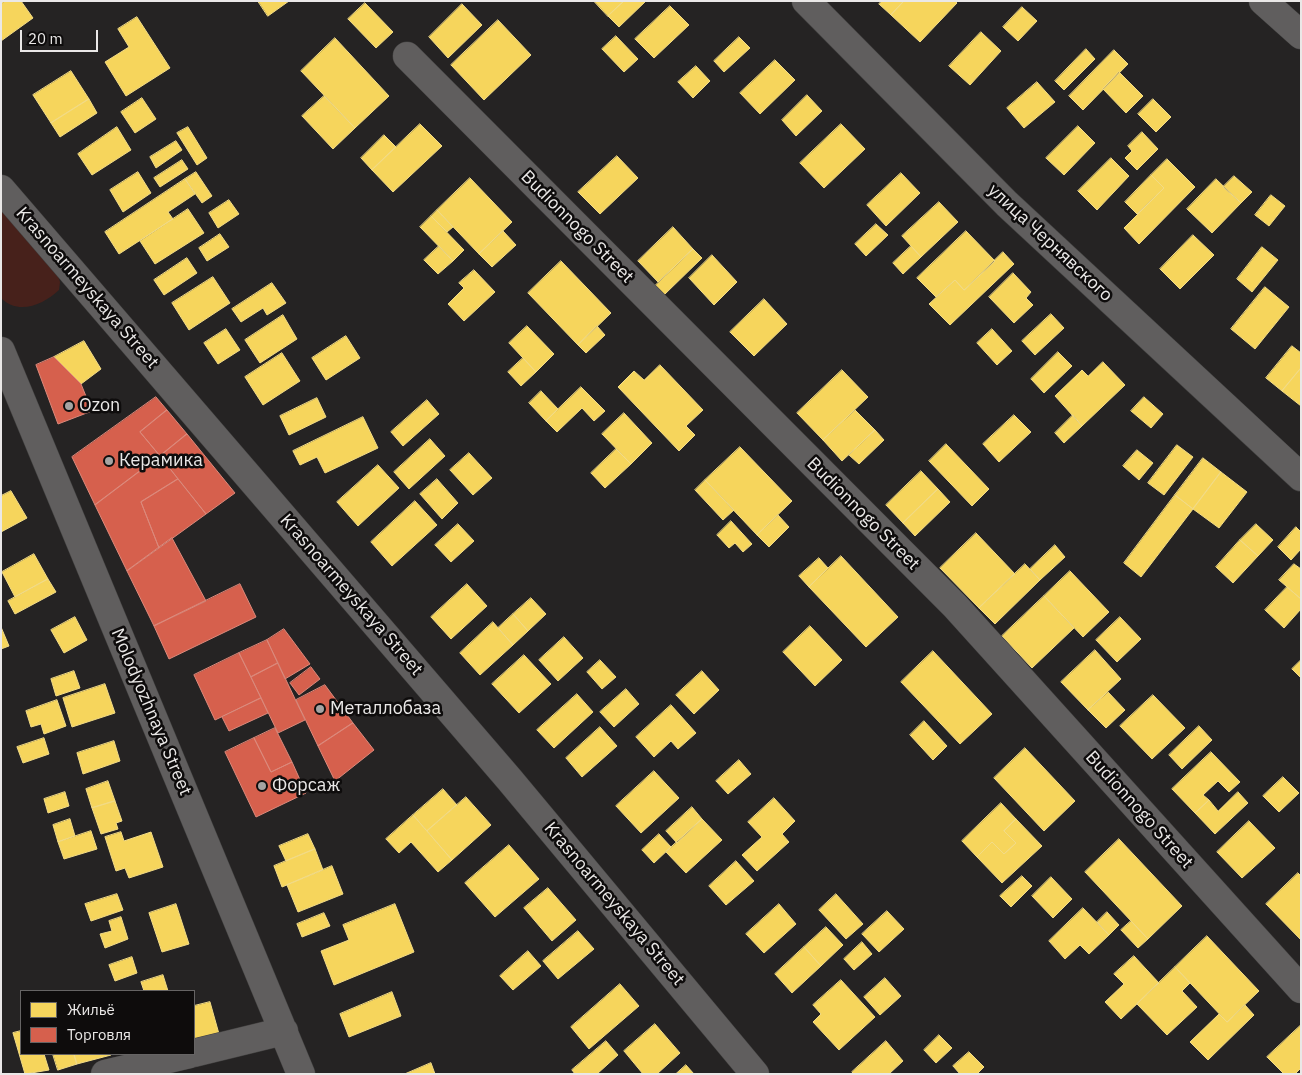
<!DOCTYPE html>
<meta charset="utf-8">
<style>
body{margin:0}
#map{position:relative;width:1302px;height:1075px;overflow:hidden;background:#252323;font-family:"IBM Plex Sans",sans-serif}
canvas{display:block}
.frame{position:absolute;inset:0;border:2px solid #eae8e7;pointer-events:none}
.legend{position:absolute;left:20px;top:990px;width:175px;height:65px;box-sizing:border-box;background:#0e0c0c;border:1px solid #666464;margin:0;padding:6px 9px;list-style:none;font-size:15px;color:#eae8e7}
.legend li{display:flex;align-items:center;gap:10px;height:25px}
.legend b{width:25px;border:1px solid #666464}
.scale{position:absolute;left:20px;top:30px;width:78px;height:22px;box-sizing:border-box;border:2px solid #eae8e7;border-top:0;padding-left:6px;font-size:15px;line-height:18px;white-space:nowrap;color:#eae8e7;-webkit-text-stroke:4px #0e0c0c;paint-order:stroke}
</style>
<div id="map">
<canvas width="1302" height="1075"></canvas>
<div class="frame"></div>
<ul class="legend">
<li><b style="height:14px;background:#f6d55c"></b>Жильё</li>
<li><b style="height:14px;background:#d6604d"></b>Торговля</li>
</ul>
<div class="scale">20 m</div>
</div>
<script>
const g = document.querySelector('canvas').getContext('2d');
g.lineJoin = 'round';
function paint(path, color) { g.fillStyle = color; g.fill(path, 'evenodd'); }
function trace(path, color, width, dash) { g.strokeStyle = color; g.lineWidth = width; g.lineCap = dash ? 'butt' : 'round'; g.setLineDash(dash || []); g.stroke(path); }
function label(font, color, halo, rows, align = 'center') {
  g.font = font + ' "IBM Plex Sans",sans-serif'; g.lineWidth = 5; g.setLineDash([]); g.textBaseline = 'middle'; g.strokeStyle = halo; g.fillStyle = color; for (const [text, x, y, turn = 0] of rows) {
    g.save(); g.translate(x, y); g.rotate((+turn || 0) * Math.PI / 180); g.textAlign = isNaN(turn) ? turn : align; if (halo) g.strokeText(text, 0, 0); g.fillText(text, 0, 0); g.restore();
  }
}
const green = new Path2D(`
 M1 207 57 273 60 282 59 290C44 304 19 316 1 298Z`);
const homes = new Path2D(`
 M5 1H21L33 18 1 41V4Z
 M258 1H289L268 16Z
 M594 1H624L608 16Z
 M624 1H646L619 27 608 16Z
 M882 1H904L891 15 879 4Z
 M904 1H955L957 3 920 42 891 15Z
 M365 3 393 32 376 48 348 19Z
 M462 4 482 25 448 58 429 37Z
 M670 6 689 25 654 58 635 39Z
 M1022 7 1037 21 1018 41 1003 27Z
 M137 17 170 68 126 96 105 62 129 47 118 29Z
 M498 20 531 55 484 100 451 65Z
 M981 32 1001 51 970 85 949 66Z
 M616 36 638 59 624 72 602 49Z
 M739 37 750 48 724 72 714 61Z
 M335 38 389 96 355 128 301 71Z
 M1086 49 1095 59 1064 90 1055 81Z
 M1114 50 1128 64 1083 110 1069 96Z
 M775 60 795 80 760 114 740 93Z
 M696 66 710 81 693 98 678 82Z
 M71 71 89 99 51 123 33 95Z
 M1119 72 1143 96 1126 113 1103 89Z
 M1037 82 1055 102 1024 128 1007 108Z
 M807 95 822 111 796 136 782 120Z
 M324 96 355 128 333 149 302 116Z
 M142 98 156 119 135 133 121 112Z
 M89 99 97 113 60 137 51 123Z
 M1153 99 1171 117 1156 132 1138 114Z
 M420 124 442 146 393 192 372 170Z
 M841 124 865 149 824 188 800 163Z
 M1078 126 1095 143 1064 175 1046 158Z
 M117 127 131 150 92 175 78 154Z
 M188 127 207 158 197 165 177 133Z
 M1142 132 1158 149 1137 170 1125 158 1132 151 1128 146Z
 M384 135 396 147 372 170 361 158Z
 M176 141 182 150 156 168 150 157Z
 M617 156 638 178 600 214 578 192Z
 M1111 158 1129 176 1097 210 1078 191Z
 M1167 159 1195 187 1139 244 1124 228 1164 188 1151 175Z
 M182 160 188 169 160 187 154 178Z
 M138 172 151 193 123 212 110 190Z
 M196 172 212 196 202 203 185 179Z
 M901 173 920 193 886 226 867 205Z
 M1151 175 1164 188 1137 214 1125 202Z
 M1234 176 1252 192 1241 203 1223 187Z
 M470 178 512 222 479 254 437 210Z
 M185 179 195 194 168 212 173 219 119 254 105 232Z
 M1216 179 1241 203 1212 233 1187 209Z
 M1271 195 1285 206 1269 226 1255 215Z
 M229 200 239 214 218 228 209 213Z
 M939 202 958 222 921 257 902 236Z
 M188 209 204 233 155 264 140 241Z
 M437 210 453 227 447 232 431 216Z
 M431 216 464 250 453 261 420 227Z
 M876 224 888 235 866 256 855 244Z
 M673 227 693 249 658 282 638 261Z
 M503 231 516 245 492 267 479 254Z
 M966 231 995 261 964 290 955 280 936 297 917 278Z
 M220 234 229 247 207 261 199 248Z
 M1193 235 1214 255 1180 289 1160 269Z
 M439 246 453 261 438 274 424 260Z
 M911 246 921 257 903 274 893 263Z
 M1262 247 1278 260 1252 292 1237 279Z
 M693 249 702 258 664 295 655 286Z
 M1003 252 1014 264 950 325 929 304 955 280 964 290Z
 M712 255 737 282 714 305 689 278Z
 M187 258 197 273 164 295 154 280Z
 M561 261 611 313 578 345 528 293Z
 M474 270 495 292 464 321 448 304 464 288 459 283Z
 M1013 273 1031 292 1026 298 1033 305 1014 323 989 297Z
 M213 277 230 303 189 330 172 303Z
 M272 283 286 303 267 315 263 308 241 322 232 309Z
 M1265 287 1289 307 1255 349 1231 329Z
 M764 299 787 324 754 356 730 332Z
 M1051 314 1064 328 1035 355 1022 341Z
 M283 315 297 339 260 363 245 340Z
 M527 326 554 354 536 372 509 343Z
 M597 326 605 335 586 353 578 345Z
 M226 329 240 350 218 364 204 343Z
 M992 329 1012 351 997 365 977 343Z
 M346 336 360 358 326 380 312 358Z
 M84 341 101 369 81 384 54 357Z
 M1292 346 1301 353V368L1282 391 1266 378Z
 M1058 352 1072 366 1044 393 1031 379Z
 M282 353 300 381 263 405 245 377Z
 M523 358 536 372 521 386 508 372Z
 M1103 362 1125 385 1082 426 1055 396 1082 370 1088 376Z
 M660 365 703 410 686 426 695 435 679 451 618 387 634 371 644 380Z
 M1301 368V406L1282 391Z
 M842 370 868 397 823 440 797 413Z
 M581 387 605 411 594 421 582 408 557 432 546 421Z
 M541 391 558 409 546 421 529 403Z
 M1144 397 1163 414 1151 428 1131 411Z
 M317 398 326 417 289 435 280 416Z
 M427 400 439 414 403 446 391 432Z
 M855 410 875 430 842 461 823 440Z
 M624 413 652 443 631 464 602 434Z
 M1014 415 1031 432 999 462 983 444Z
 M1073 415 1082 426 1064 443 1055 433Z
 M363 417 378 448 325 473 317 457 300 465 293 451Z
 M875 430 884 440 859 464 849 455Z
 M430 439 445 456 409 489 394 472Z
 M946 444 989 489 972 506 929 461Z
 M1177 445 1193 457 1164 495 1148 483Z
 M740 447 792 501 757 535 705 480Z
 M616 449 631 464 605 488 591 473Z
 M1137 450 1153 463 1139 480 1123 466Z
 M469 453 492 478 473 495 450 470Z
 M1203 458 1221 472 1193 509 1175 495Z
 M378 465 399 488 358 526 337 502Z
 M921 471 938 489 903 523 886 505Z
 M1221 472 1247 492 1219 528 1193 509Z
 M437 479 458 503 442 519 420 494Z
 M705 480 734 510 723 520 695 490Z
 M938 489 950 502 915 536 903 523Z
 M11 491 27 518 1 532V496Z
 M1175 495 1193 509 1141 577 1124 563Z
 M415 501 437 525 392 566 371 542Z
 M778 515 789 527 769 547 757 535Z
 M731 521 752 544 743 552 735 543 729 548 717 535Z
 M458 524 474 541 451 562 435 545Z
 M1256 524 1273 540 1258 556 1240 540Z
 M1296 527 1301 532V549L1291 560 1278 547Z
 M976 533 1015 574 979 608 940 568Z
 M1240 540 1258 556 1233 583 1216 567Z
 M1055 545 1065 557 1040 580 1030 569Z
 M34 554 48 579 15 597 2 572Z
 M841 556 898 617 866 647 809 587Z
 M819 558 828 568 809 587 799 576Z
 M1025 564 1040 580 995 624 979 608Z
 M1294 564 1301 569V599L1279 580Z
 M1070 571 1109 612 1083 637 1044 596Z
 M48 579 56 592 15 614 8 601Z
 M467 584 487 606 451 639 431 617Z
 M1287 587 1301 599V609L1284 628 1265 610Z
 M1044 596 1074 628 1032 668 1002 636Z
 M531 598 546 614 528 631 513 614Z
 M513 614 528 631 513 645 498 628Z
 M75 617 87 640 64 653 51 630Z
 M1120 617 1141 639 1117 662 1096 640Z
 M493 622 513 645 480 675 460 653Z
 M810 626 842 660 815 686 783 652Z
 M1 627 9 646 1 649Z
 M564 637 583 658 558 681 539 660Z
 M1095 650 1121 679 1088 710 1061 682Z
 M933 651 992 714 960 744 901 682Z
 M524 655 551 684 519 713 492 684Z
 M600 660 616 677 602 689 587 672Z
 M1301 660V678L1292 669Z
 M74 671 80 688 56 696 51 679Z
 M702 671 719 690 694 714 676 695Z
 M105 684 115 713 72 727 63 698Z
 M626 689 639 704 614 727 600 712Z
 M1108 692 1125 710 1106 728 1088 710Z
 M577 694 593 712 554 748 537 730Z
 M1153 695 1185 728 1152 759 1120 726Z
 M57 700 66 726 44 734 41 724 31 727 26 711Z
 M671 705 696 733 678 749 671 741 654 757 636 737Z
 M924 721 947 746 933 760 910 735Z
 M1199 726 1212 740 1182 769 1169 755Z
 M600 727 617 746 582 777 566 758Z
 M44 738 49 754 23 763 17 747Z
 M114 741 120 761 83 774 77 753Z
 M1025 748 1075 801 1044 831 994 778Z
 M1211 752 1240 782 1229 792 1218 781 1203 795 1209 800 1195 813 1172 789Z
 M739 760 751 774 728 794 716 781Z
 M654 771 679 798 641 833 616 806Z
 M1283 777 1299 793 1279 812 1263 796Z
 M108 781 115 801 92 808 86 789Z
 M443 789 457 805 427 831 413 815Z
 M65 792 69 806 48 813 44 799Z
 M1238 792 1248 803 1215 834 1195 813 1209 800 1218 811Z
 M466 797 491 825 452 860 427 831Z
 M774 798 795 821 782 834 789 842 757 871 742 855 762 837 748 822Z
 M115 801 122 821 116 823 118 829 101 834 92 808Z
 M1001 803 1016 819 1004 831 1016 843 1004 854 992 842 977 857 962 841Z
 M692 807 702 819 677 843 666 831Z
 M413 815 452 860 438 872 411 842 399 853 386 839Z
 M70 819 75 836 58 842 53 825Z
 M702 819 722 840 686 873 666 852Z
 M1016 819 1042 846 1002 883 977 857 992 842 1004 854 1016 843 1004 831Z
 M1249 821 1275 848 1242 878 1217 852Z
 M91 831 97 849 64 859 58 842Z
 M121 832 124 841 151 832 163 867 129 878 125 868 116 871 105 837Z
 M308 834 315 849 286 861 279 846Z
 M659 834 671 847 654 863 642 850Z
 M1119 839 1182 906 1148 939 1085 872Z
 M509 845 539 879 495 917 465 883Z
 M315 849 323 870 282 887 274 866Z
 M736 861 754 881 726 905 709 886Z
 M332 866 343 894 298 912 287 885Z
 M1298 873 1301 876V940L1266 904Z
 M1022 876 1032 886 1011 907 1000 896Z
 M1051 877 1072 899 1053 918 1032 896Z
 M548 888 576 920 552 941 524 908Z
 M117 894 123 910 91 921 85 904Z
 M836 894 863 924 846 939 819 910Z
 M176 904 189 944 162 952 149 913Z
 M395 904 414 952 334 985 321 951 349 940 343 925Z
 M779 904 796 924 764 953 746 934Z
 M1083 908 1109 935 1089 954 1080 945 1065 959 1049 941Z
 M887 911 904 929 879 952 862 934Z
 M1107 912 1119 925 1109 935 1097 922Z
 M324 913 330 926 302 937 297 924Z
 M121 917 128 939 105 948 100 934 112 931 109 921Z
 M1131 921 1148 939 1138 948 1121 930Z
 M826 927 843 945 821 966 804 947Z
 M578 931 594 949 558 979 543 961Z
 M1207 936 1259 991 1227 1022 1175 967Z
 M862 942 872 954 854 970 844 959Z
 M804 947 821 966 792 993 775 974Z
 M528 951 541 966 513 990 500 976Z
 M1134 956 1159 983 1121 1019 1105 1002 1124 984 1114 974Z
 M132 957 137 973 115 981 109 965Z
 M1175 967 1190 983 1182 991 1197 1007 1167 1035 1137 1004Z
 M163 975 168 991H144L141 982Z
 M885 978 901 996 880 1015 864 997Z
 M841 980 875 1017 839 1050 813 1022 821 1014 813 1005Z
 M620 984 639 1006 589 1049 571 1027Z
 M392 992 401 1016 349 1037 340 1014Z
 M210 1002 219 1034 194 1041V1006Z
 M1245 1005 1254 1015 1208 1060 1190 1042 1219 1014 1227 1022Z
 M655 1024 680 1053 657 1074H643L624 1051Z
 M1301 1025V1068L1295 1074H1284L1267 1057Z
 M21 1031V1054H44L49 1070 25 1074 13 1033Z
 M939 1035 952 1048 936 1063 924 1050Z
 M606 1041 618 1055 597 1074H575L572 1070Z
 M886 1041 903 1061 889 1074H854L852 1072Z
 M969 1052 984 1067 977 1074H960L953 1066Z
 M53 1054H74L77 1064 58 1070Z
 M74 1054H111V1055L77 1064Z
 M431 1063 435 1074H405Z
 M686 1065 694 1074H676Z`);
const shops = new Path2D(`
 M54 357 81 384 92 411 58 424 36 365Z
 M156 397 167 410 140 432 160 456 95 505 72 457Z
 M167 410 187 434 160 456 140 432Z
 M187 434 235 493 206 514 160 456Z
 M160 456 178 479 141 502 159 548 127 571 95 505Z
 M178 479 206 514 159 548 141 502Z
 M172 538 206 601 154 626 127 571Z
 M240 584 256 617 169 659 154 626Z
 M284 629 310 664 285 679 267 640Z
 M267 640 278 663 251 677 239 653Z
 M239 653 261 698 215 720 194 675Z
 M278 663 305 720 278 733 251 677Z
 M311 667 320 679 299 695 290 683Z
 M325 685 353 723 318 746 296 700Z
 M261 698 268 713 229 731 222 717Z
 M353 723 374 750 335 781 318 746Z
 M275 728 292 762 271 772 254 738Z
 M254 738 271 772 292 762 306 793 256 817 225 752Z`);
const minor = new Path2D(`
 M806 1 1007 204 1301 477
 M1263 1 1301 35
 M407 56 955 606 1301 989
 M1 189 509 779 755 1074
 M1 351 301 1074
 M194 1053 284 1031
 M105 1074 190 1054`);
const markers = [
 [69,406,5,"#a5a3a2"],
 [109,461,5,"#a5a3a2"],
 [320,709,5,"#a5a3a2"],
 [262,786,5,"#a5a3a2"]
];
const streetNames = [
 ["Budionnogo Street",577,227,45],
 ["улица Чернявского",1050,243,43],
 ["Krasnoarmeyskaya Street",87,288,49],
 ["Budionnogo Street",863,514,45],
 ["Krasnoarmeyskaya Street",351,595,49],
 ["Molodyozhnaya Street",151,712,67],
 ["Budionnogo Street",1139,810,48],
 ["Krasnoarmeyskaya Street",614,904,50]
];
const poiNames = [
 ["Ozon",79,406],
 ["Керамика",119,461],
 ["Металлобаза",330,709],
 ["Форсаж",272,786]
];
paint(green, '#47211b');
paint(homes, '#f6d55c');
trace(homes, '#f2db86', 1);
paint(shops, '#d6604d');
trace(shops, '#dc897b', 1);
trace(minor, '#424140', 29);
trace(minor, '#605e5e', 28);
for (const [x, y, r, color] of markers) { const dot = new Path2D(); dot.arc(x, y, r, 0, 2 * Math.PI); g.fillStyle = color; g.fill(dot); trace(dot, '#0e0c0c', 2); }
label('18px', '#eae8e7', '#0e0c0c', streetNames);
label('18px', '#eae8e7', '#0e0c0c', poiNames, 'left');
</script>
